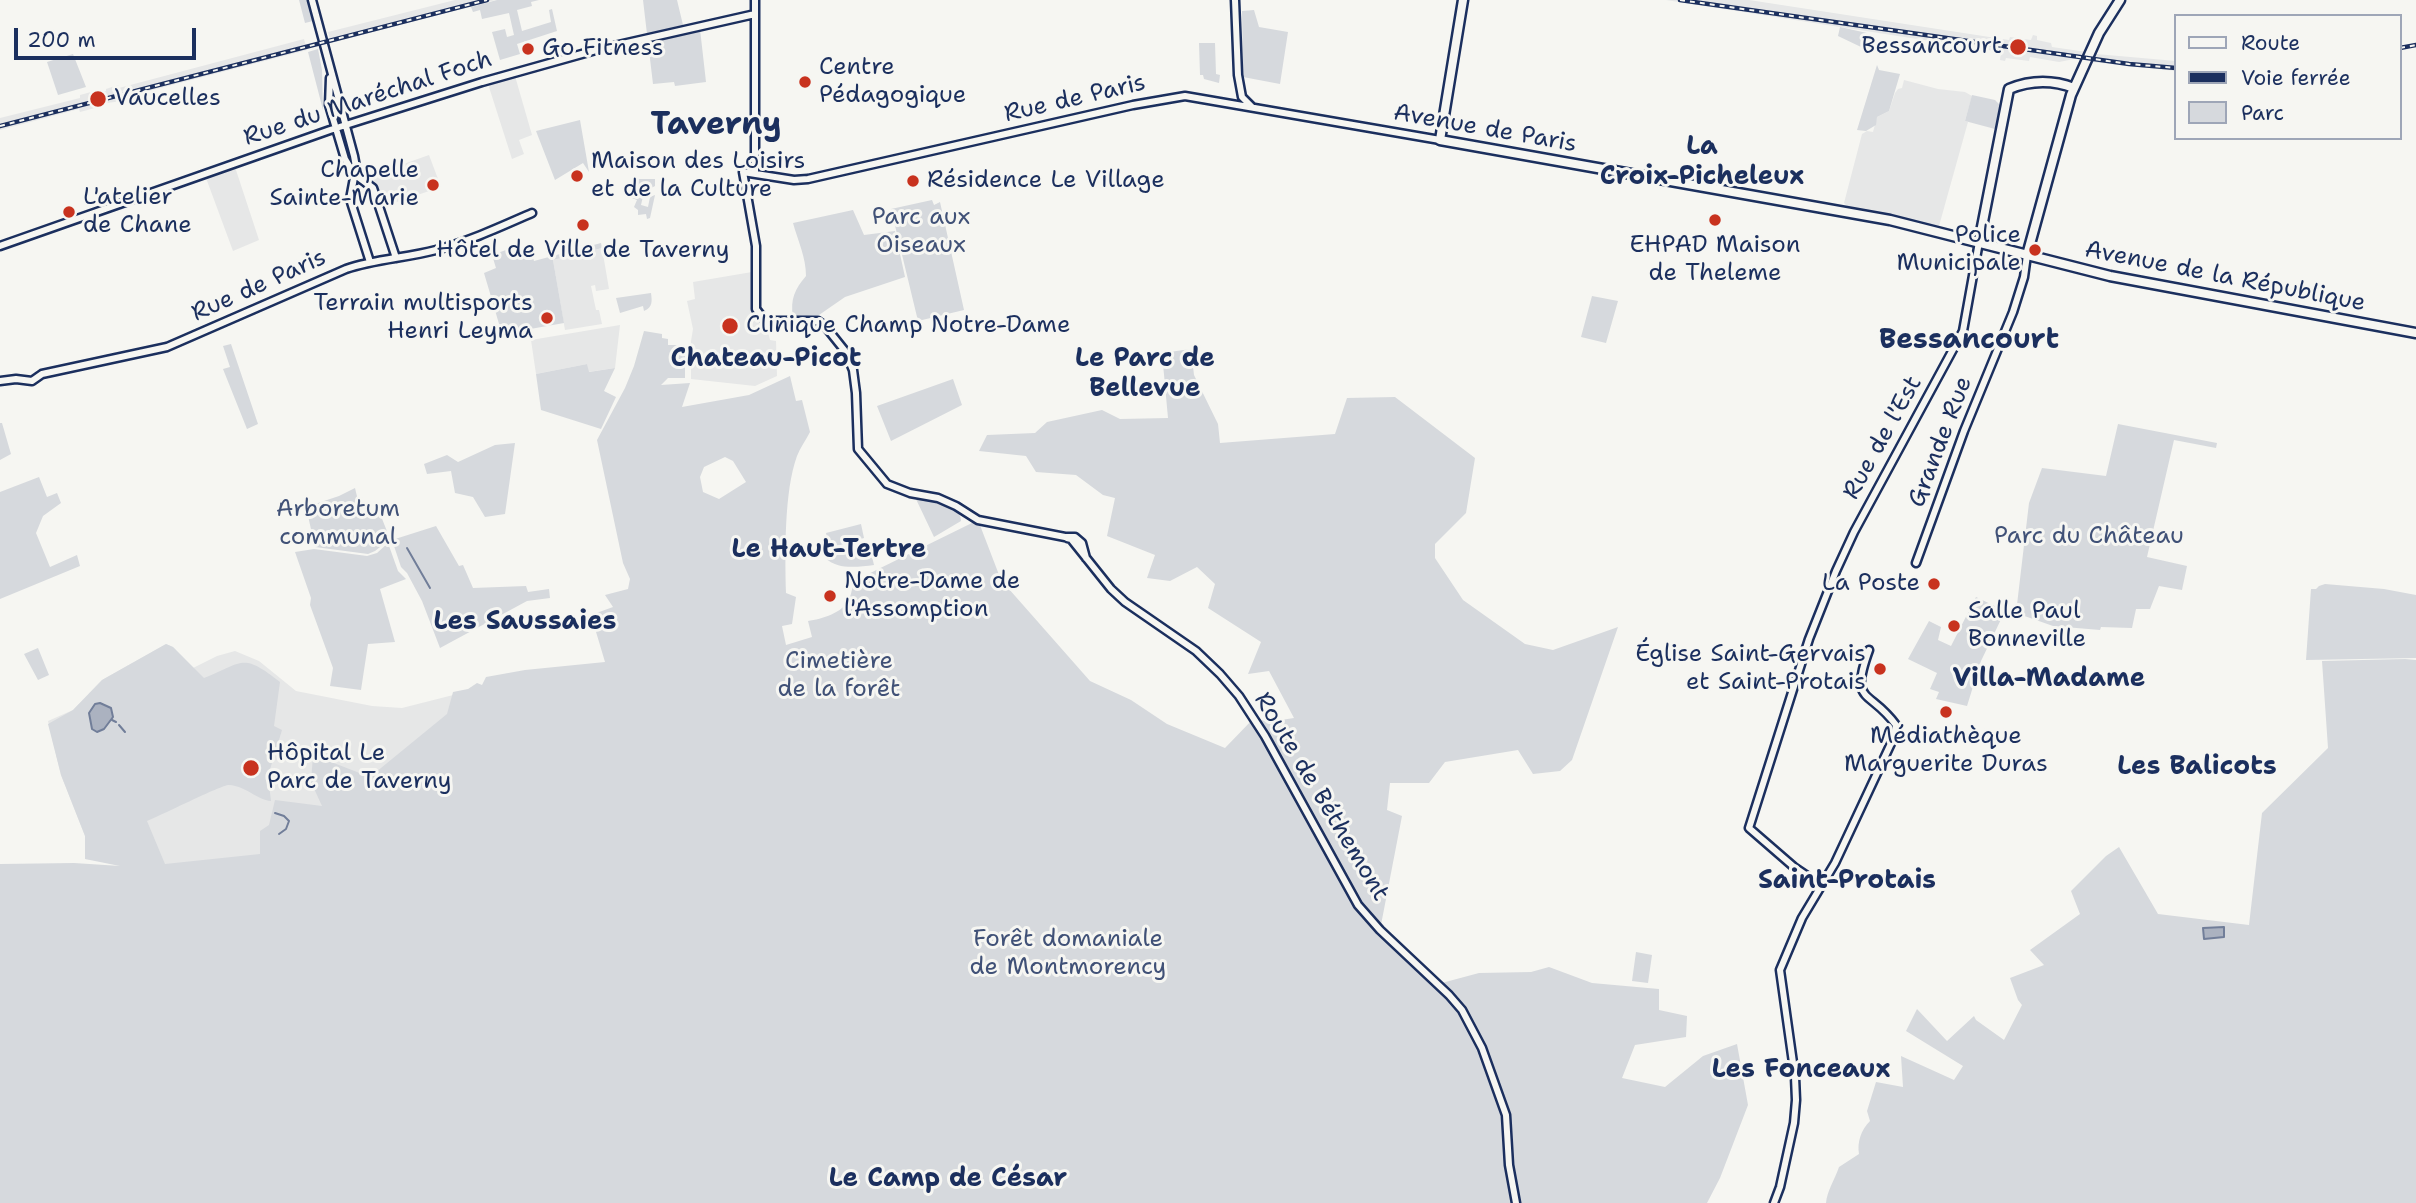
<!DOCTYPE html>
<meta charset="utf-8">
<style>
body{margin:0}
#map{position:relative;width:2416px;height:1203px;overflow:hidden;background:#f6f6f2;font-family:"Shantell Sans",sans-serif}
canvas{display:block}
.legend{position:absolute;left:2174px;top:14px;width:228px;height:126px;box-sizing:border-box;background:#f6f6f2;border:2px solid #9ea6b7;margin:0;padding:9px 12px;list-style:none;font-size:21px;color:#1b2f5e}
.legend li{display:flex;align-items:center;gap:14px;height:35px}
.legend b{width:35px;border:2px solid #9ea6b7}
.scale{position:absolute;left:14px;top:28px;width:182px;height:32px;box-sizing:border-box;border:4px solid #1b2f5e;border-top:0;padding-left:9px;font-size:21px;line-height:24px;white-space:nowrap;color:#1b2f5e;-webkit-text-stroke:5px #f6f6f2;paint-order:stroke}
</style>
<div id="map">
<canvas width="2416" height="1203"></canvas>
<ul class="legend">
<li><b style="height:9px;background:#f6f6f2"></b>Route</li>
<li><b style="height:9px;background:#1b2f5e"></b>Voie ferrée</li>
<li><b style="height:19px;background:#d6d9dd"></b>Parc</li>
</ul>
<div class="scale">200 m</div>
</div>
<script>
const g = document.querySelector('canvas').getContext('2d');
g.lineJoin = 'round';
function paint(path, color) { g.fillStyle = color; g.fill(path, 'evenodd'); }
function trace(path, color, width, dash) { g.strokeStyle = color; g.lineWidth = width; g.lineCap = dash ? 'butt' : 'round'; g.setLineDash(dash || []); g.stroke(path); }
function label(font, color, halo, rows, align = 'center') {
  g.font = font + ' "Shantell Sans",sans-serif'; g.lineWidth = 6; g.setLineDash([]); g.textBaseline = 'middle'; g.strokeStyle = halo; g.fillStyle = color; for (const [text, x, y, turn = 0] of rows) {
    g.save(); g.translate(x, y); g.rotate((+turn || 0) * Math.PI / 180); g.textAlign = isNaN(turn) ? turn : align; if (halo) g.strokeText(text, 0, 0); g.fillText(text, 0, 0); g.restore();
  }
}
const built = new Path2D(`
 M455 0H495L331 43 328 32Z
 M1666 0H1749L2009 40 2010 37 2031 40 2033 35 2037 36V40L2051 43 2052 47 2087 52 2084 60 2074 59 2059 62 2030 57 2029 61 2006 58 2005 61 2000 60 2001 52Z
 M304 39 307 50 137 94 129 97 130 100 99 104V107L80 112 79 109 0 130V118L80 98V95L91 92 92 95 106 91V89L118 85 119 88Z
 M2096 54 2176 61V71L2092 62Z
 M515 76 532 135 519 140 524 154 512 159 489 87 491 83Z
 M1904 80 1938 89 1965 92 1972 96 1965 121 1968 122 1939 226 1847 206 1844 203 1862 134 1867 131 1873 132 1877 117 1889 111 1895 93 1898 89 1902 88Z
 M429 155 441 187 382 207 374 184 367 177Z
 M235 167 259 240 233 251 206 178Z
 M602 248 609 289 596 291 595 285 591 286 596 310H599L602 324 565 330 553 260Z
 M752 272 754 320 766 323 770 340 776 341 777 376 755 386 691 379V341L693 329 687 301 695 299 693 282Z
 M620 325 615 368 588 372 587 364 536 374 531 340Z
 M166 644 173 647 193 668 217 656 235 651 259 661 296 691 372 706 402 708 469 691 451 732 252 873 85 859V836L61 775 48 721 73 710 102 680Z`);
const green = new Path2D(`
 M299 0H308L313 21 305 23Z
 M497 0H539L531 2 532 6 517 10 522 31 551 22 549 10 552 9 557 31 517 44 520 54 500 60 492 32 505 29 507 37 514 35 509 13 482 19 480 10 473 12 471 7Z
 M643 0H677L683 25 647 34Z
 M1254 10 1259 27 1288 32 1280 84 1243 77 1242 11Z
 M1840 27 1867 33 1861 47 1838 36Z
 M700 29 706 82 675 86 674 82 653 84 648 42Z
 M1199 43H1215L1216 74 1220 75 1219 83 1204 79 1203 75H1200Z
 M318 49 322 70 323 110 308 52Z
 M73 54 86 87 58 95 47 62Z
 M1877 65 1879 70 1900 74 1889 111 1877 117 1876 125 1866 131 1857 130Z
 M1972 95 1995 100 2000 105 1995 129 1965 121Z
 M580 120 589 172 583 163 555 180 536 131Z
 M635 179H655V186L644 192 641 205 648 207 650 197 655 195 650 218 647 219 646 214 638 215V210L634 207 637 200 632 198H637L634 194 637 192 633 190 637 189Z
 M932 200 934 205 940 202 964 310 918 321 891 209Z
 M853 210 864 235 895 231 905 277 845 297 819 315 793 317C790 299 795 289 806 276 806 257 798 241 793 223Z
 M601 243 602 248 553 260 564 323 502 334 484 273 496 268 492 255 517 246 519 251 530 248 534 261Z
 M651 293C652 301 653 307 644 311L643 306 620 313 616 298Z
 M1592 296 1618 301 1606 343 1581 337Z
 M644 331 662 334V338L668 339V345H685V378H668L661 385 690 383 682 407 749 395 790 376 796 401 802 400 810 432C806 440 800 448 797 456 784 491 785 555 786 593L796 597 792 624 782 626 786 645 812 637 808 621C822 619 843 613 849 599 852 593 852 587 854 581L978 520 1001 580 1090 681 1131 700 1167 724 1225 748 1254 718 1268 722 1294 718 1269 671 1248 674 1261 642 1208 608 1215 584 1197 567 1170 581 1147 578 1155 555 1107 536 1115 498 1103 495 1076 475 1036 472 1026 456 979 451 987 435 1035 433 1047 422 1102 410 1120 419 1168 418 1162 353 1191 349 1194 375 1218 424 1220 443 1335 434 1347 398 1395 397 1475 458 1466 513 1435 544V558L1463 600 1525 644 1553 650 1618 627 1572 760 1560 771 1533 774 1518 750 1445 762 1429 783H1390L1387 810 1402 816 1380 930 1438 984 1479 973 1531 972 1549 967 1592 983 1659 989V1010L1687 1016 1686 1037 1635 1045 1622 1078 1665 1087 1703 1056 1737 1044 1748 1105 1720 1178 1707 1203H0V864L74 863 120 866 85 859V836L61 775 48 724 73 710 102 680 166 644 173 647 204 678C244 662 242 652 280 682L274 726 282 730 268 776 271 801C257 800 246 786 229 785 221 785 160 816 147 821L165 864 260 854V831L269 825 275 800 322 806 311 782 313 755 370 777 447 714 453 692 468 689 477 683 482 685 486 677 525 670 605 662 591 615 613 607 605 595 628 589 630 579 623 563 597 440 625 388 634 366ZM725 457 733 461 746 482 719 499 703 492 700 477 704 467Z
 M231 344 258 424 247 429 223 369 230 367 223 346Z
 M587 364 589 372 615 368 604 391 616 397 601 429 541 410 536 374Z
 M953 379 962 405 891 441 877 406Z
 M0 423H2L11 454 0 460Z
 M2118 424 2217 443 2216 448 2174 440 2147 557 2187 566 2182 590 2159 586 2150 609H2136L2132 628 2101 627 2100 630 2053 626 2016 613 2029 503 2042 468 2106 476Z
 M515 443 505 514 485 517 473 497 455 493 451 471 427 474 424 464 447 455 458 462 495 445Z
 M39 477 47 497 57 493 61 503 43 516 36 533 50 567 77 555 80 566 0 599V492Z
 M355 488 361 513 364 514 379 511 390 539 375 551 368 554 315 547 306 507 339 496Z
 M915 497C930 499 961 501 961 521L934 537Z
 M861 524 864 538 830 548 826 533Z
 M436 526 459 566 463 565 473 588 526 586 528 592 549 589 550 598 527 601 440 648 422 601 407 573 401 567 392 540Z
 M388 543 398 571 406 579 380 589 395 642 368 644 361 690 330 686 333 668 310 605 311 598 295 552 314 549 367 556 377 553Z
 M869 544 874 565C857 567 838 570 825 558Z
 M2325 584 2384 589 2416 595V658L2306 660 2311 589H2316L2319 586Z
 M1976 597 2005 611 1981 661 1967 706 1936 699 1939 692 1930 689 1937 673 1908 659 1929 621 1941 627 1938 640 1951 646Z
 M38 648 49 675 38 680 24 654Z
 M2405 659 2416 660V1203H1826C1827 1191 1835 1179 1839 1167L1859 1154C1857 1142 1861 1130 1870 1121L1867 1111 1876 1082 1903 1087 1901 1056 1954 1080 1963 1066 1906 1031 1917 1009 1947 1041 1974 1016 1976 1020 2004 1040 2022 1005 2018 1000 2010 978 2044 965 2030 950 2080 914 2071 891 2106 856 2119 847 2158 914 2249 925 2262 813 2328 748 2322 661Z
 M1636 952 1652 955 1648 983 1632 981Z`);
const water = new Path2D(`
 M100 703 111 708 113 717 104 729 97 732 92 729 89 713 95 704Z
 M2224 927V937L2204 939 2203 928Z`);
const stream = new Path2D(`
 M407 548 430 588
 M112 720 116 722
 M119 725 125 732
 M275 813 284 816 289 821 286 829 279 834`);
const minor = new Path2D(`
 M312 0 354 156 356 167 350 199 370 262
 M1235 0 1238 75 1242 97 1252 107
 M330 78 329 105 345 159 354 174 373 188 396 258
 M755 172V0
 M0 246 330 130 482 82 596 50 755 14
 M0 381 16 379 32 381 42 374 167 347 346 269C375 259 406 258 436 250 470 241 500 227 532 213
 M1067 538 1071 539 1111 589 1125 602 1196 651 1220 674 1239 696 1265 736 1358 905 1380 930 1449 995 1462 1010 1482 1048 1506 1115 1509 1165 1516 1203
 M1086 558 1082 543 1075 537H1065L978 520 956 506 938 498 910 493 887 484 858 449 856 393 853 370 845 351 825 326 818 321H769L763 318 756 309V246L743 172 794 180 808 179 1133 105 1185 96 1440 140
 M1916 563 1964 431 2013 312 2024 277 2027 255
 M1822 886 1794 867 1749 828 1809 639 1836 571 1854 532 1963 331 1979 242
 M1774 1203 1780 1187 1794 1123 1796 1100 1795 1077 1780 970 1802 918 1835 863 1894 737 1896 725C1869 688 1849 705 1869 650`);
const major = new Path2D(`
 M1463 0 1440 140 1890 220 2110 276 2416 333
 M1979 242 2009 89C2031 80 2053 80 2074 88
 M2027 255 2071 95 2099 33 2120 0`);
const rail = new Path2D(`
 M1680 0 2129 64 2176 68
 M2400 48 2416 45
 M0 126 487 0`);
const markers = [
 [2018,47,9,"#c8321e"],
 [528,49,7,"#c8321e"],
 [805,82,7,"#c8321e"],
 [98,99,9,"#c8321e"],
 [577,176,7,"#c8321e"],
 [913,181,7,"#c8321e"],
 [433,185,7,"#c8321e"],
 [69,212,7,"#c8321e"],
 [1715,220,7,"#c8321e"],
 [583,225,7,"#c8321e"],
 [2035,250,7,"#c8321e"],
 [547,318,7,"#c8321e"],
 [730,326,9,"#c8321e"],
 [1934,584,7,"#c8321e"],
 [830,596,7,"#c8321e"],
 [1954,626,7,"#c8321e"],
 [1880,669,7,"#c8321e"],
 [1946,712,7,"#c8321e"],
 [251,768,9,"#c8321e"]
];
const poiNames = [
 ["Bessancourt",2002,47,"right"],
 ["Go Fitness",542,49],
 ["Centre",819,68],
 ["Pédagogique",819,96],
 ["Vaucelles",114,99],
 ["Maison des Loisirs",591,162],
 ["et de la Culture",591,190],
 ["Chapelle",419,171,"right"],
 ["Sainte-Marie",419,199,"right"],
 ["Résidence Le Village",927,181],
 ["L'atelier",83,198],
 ["de Chane",83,226],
 ["Police",2021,236,"right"],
 ["Municipale",2021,264,"right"],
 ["EHPAD Maison",1715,246,"center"],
 ["de Theleme",1715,274,"center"],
 ["Hôtel de Ville de Taverny",583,251,"center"],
 ["Terrain multisports",533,304,"right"],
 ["Henri Leyma",533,332,"right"],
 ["Clinique Champ Notre-Dame",746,326],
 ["Notre-Dame de",844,582],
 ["l'Assomption",844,610],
 ["La Poste",1920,584,"right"],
 ["Salle Paul",1968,612],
 ["Bonneville",1968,640],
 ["Église Saint-Gervais",1866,655,"right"],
 ["et Saint-Protais",1866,683,"right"],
 ["Médiathèque",1946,737,"center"],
 ["Marguerite Duras",1946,765,"center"],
 ["Hôpital Le",267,754],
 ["Parc de Taverny",267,782]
];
const streetNames = [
 ["Rue du Maréchal Foch",368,99,-18],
 ["Rue de Paris",1075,99,-13],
 ["Avenue de Paris",1485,129,10],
 ["Avenue de la République",2225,277,11],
 ["Rue de Paris",259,286,-24],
 ["Rue de l'Est",1883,438,-61],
 ["Grande Rue",1941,442,-69],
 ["Route de Béthemont",1321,797,59]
];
const parkNames = [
 ["Parc aux",921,218],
 ["Oiseaux",921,246],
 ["Arboretum",338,510],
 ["communal",338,538],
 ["Parc du Château",2089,537],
 ["Cimetière",839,662],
 ["de la forêt",839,690],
 ["Forêt domaniale",1068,940],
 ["de Montmorency",1068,968]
];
const neighbourhoodNames = [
 ["La",1702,147],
 ["Croix-Picheleux",1702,177],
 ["Chateau-Picot",766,359],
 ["Le Parc de",1145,359],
 ["Bellevue",1145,389],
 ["Le Haut-Tertre",829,550],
 ["Les Saussaies",525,622],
 ["Villa-Madame",2049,679],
 ["Les Balicots",2197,767],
 ["Saint-Protais",1847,881],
 ["Les Fonceaux",1801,1070],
 ["Le Camp de César",948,1179]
];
const quarterNames = [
 ["Bessancourt",1969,341]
];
const districtNames = [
 ["Taverny",716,126]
];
paint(built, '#e6e7e7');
paint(green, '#d6d9dd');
paint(water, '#abb2c0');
trace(water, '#717e99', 2);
trace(stream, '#717e99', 2);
trace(minor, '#1b2f5e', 11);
trace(major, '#1b2f5e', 13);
trace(minor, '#f6f6f2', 6);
trace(major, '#f6f6f2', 8);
trace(rail, '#1b2f5e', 4.5);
trace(rail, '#f6f6f2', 2, [5]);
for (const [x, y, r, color] of markers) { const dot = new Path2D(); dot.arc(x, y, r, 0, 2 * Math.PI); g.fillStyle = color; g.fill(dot); trace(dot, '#f6f6f2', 2.5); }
label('24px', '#1b2f5e', '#f6f6f2', poiNames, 'left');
label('24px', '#1b2f5e', '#f6f6f2', streetNames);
label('24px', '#405177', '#f6f6f2', parkNames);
label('bold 26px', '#1b2f5e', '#f6f6f2', neighbourhoodNames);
label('bold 28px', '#1b2f5e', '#f6f6f2', quarterNames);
label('bold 32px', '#1b2f5e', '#f6f6f2', districtNames);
</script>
